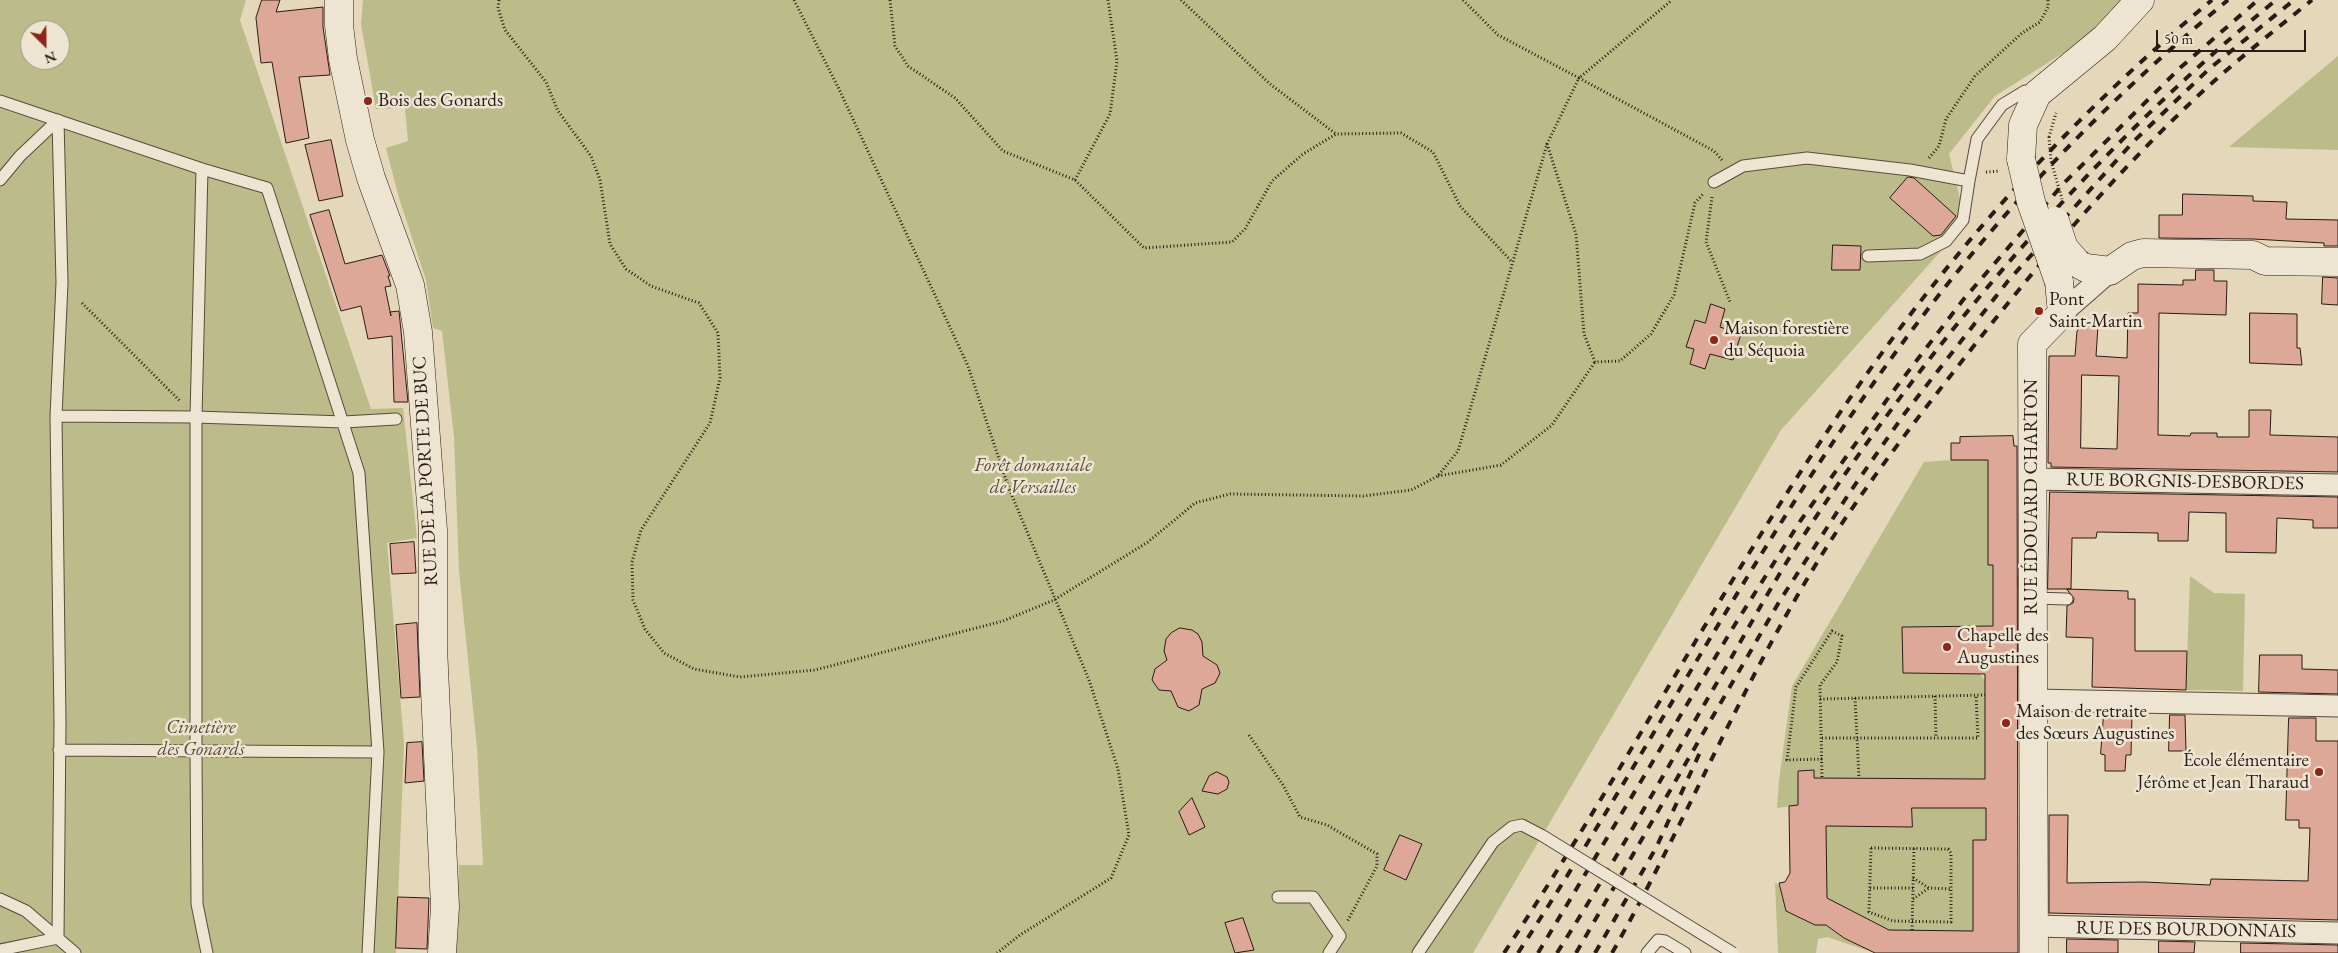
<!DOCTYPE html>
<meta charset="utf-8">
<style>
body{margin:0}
#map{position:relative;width:2338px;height:953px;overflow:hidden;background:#e4d7ba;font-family:"EB Garamond",serif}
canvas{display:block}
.north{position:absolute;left:20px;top:20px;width:50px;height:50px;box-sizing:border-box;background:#ede5d2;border:1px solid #9f9486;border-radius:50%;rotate:157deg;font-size:14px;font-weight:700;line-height:20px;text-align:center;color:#2b1b14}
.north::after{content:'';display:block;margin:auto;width:18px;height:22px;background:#8f2418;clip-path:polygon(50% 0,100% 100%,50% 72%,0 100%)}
.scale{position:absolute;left:2156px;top:30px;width:150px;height:22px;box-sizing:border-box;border:2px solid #2b1b14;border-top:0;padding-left:6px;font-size:15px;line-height:18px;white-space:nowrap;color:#2b1b14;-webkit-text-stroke:4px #ede5d2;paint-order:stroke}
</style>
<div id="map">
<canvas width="2338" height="953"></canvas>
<div class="north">N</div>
<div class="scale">50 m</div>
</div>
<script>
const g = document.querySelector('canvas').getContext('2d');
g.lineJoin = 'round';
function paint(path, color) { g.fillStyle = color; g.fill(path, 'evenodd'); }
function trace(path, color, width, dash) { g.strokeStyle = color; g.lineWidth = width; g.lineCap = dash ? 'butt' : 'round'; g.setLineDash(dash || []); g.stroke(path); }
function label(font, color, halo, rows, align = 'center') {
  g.font = font + ' "EB Garamond",serif'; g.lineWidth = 5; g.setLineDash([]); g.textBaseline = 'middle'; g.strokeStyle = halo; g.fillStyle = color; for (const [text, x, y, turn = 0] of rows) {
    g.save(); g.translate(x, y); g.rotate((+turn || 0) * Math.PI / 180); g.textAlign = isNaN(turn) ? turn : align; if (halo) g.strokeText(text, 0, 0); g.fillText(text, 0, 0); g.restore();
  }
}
const green = new Path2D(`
 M0 0H246L240 20 371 409 403 408 417 538 387 543 404 743 396 953H0ZM30 30H60V60H30Z
 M363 0H2123L2084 40 1995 96 1949 154 1966 223 1781 430 1473 953H454L459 865H483L477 748 459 571 454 437 442 331 433 328 426 280 399 198 386 148 408 141 405 108 376 109 361 24Z
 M2338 56V150L2229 147Z
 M1951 460H2009L1988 478V564L2007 565V576H2020V588H1993V626L1902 627 1903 673 1980 674 1985 680V779L1814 778V771H1798V805L1777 808 1779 780 1792 686 1924 462Z
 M2190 576 2214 593 2245 594 2243 691 2186 690Z
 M1817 806 1828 826 1912 827V808H1986V840H1974L1973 938 1898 937 1818 894Z
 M1775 883 1779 885 1786 911 1815 925H1826L1844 938 1875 953 1827 937 1818 939 1816 953H1778Z`);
const building = new Path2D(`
 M262 0H280L276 12 323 7V27L330 75 299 77 309 138 286 143 272 62 261 63 256 18Z
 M331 140 343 196 319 201 305 145Z
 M1908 177 1914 178 1956 216 1941 235 1933 236 1890 198Z
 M2183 194 2253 196V201L2287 202 2286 219 2338 220V246H2324V243L2253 239 2159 238V215H2182Z
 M329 210 345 264 382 255 390 276H388L391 286 385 287 391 316 390 312 399 311 408 402H394L392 336 368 339 361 306 341 311 310 215Z
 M1833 245 1861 246 1860 270H1832Z
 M2196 270H2214V281H2227L2226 315 2159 313 2158 435 2190 436 2191 433H2217V437H2249V410H2271L2270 435 2338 437V472L2051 467V463H2048L2049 356H2075L2077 331 2084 324 2098 326 2096 356 2127 358 2128 313H2138V284L2183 285V280H2195ZM2082 375 2119 376 2117 449 2081 448Z
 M2323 277 2338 278V305L2322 304Z
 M1711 304 1725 309 1720 327 1741 334 1733 360 1710 354 1705 369 1690 364 1694 349 1686 347 1695 320 1705 323Z
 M2250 313 2297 314V348H2300L2302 365 2250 363Z
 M2013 436 2014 446H2017L2018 953H1875L1844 938 1826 925H1815L1786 911 1779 883 1785 882 1790 873 1789 806 1798 805V771L1814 770V778L1985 779V674L1903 673 1902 627 1993 626V565H1988V460H1951V443H1960V437ZM1912 808H1986V840H1973V931L1889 930 1827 898 1826 826 1912 827Z
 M2050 492 2338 497V528H2313V520L2277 518 2276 553 2226 552V513L2189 512 2188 541H2158V533L2097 532 2096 538H2072L2071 589H2048Z
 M414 542 416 573 392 574 390 544Z
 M2067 589 2128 591V599H2135V651H2187L2186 690 2092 687 2093 638 2066 637 2067 606 2073 603 2074 599Z
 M417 623 420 697 401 698 396 625Z
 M1180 628 1192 630 1198 634 1202 642 1203 656 1217 665 1220 673 1215 683 1202 689 1199 705 1189 711 1178 707 1171 691 1159 690 1152 680 1155 669 1167 660 1164 651 1166 639 1171 633Z
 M2260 655H2302V669L2338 670V694L2259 692Z
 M2104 714H2132L2131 755H2126L2125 771H2105V755L2101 754Z
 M2170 715H2185L2186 751H2169Z
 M2289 718H2316V741H2338V920L2049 913V815H2068L2067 883 2144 882 2210 885 2211 879 2308 881 2310 828H2299V820H2286Z
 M422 742 424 781 405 783 407 743Z
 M1217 772 1227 777 1229 782 1227 789 1218 794 1202 791 1209 776Z
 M1192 798 1205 827 1189 835 1179 812Z
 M1400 835 1422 844 1406 880 1384 870Z
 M398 897 429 898 427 949 396 948Z
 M1243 918 1254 950 1235 953 1225 923Z
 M2067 939 2118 940V953H2067Z
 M2159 941 2195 942 2194 953H2159Z
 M2241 943 2338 945V953H2241Z`);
const path = new Path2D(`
 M499 0 498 8 505 30 546 82 558 111 591 156 600 180 610 244 626 269 651 286 699 303 718 333 720 378 710 423 641 530 632 562 633 600 645 629 664 653 694 669 740 677 815 670 1003 621 1054 600 1148 542 1195 503 1230 494 1363 496 1411 490 1438 476 1458 451 1547 144 1579 78 1714 151 1722 160
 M794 0 838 87 968 366 1008 486 1089 680 1118 769 1129 835 1111 878 1020 935 997 953
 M890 0 895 46 908 66 955 98 1003 151 1075 180 1144 248 1232 242 1245 229 1272 181 1303 154 1336 134 1401 133 1433 152 1460 206 1512 262
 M1181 0 1270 84 1336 134
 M1463 0 1498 35 1579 78 1672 0
 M2049 137 2056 113
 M1547 144 1576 234 1584 334 1595 362 1620 361 1651 334 1674 295 1695 203 1704 193
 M1929 158 1939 146 1946 119 1975 76 2022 33 2040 22 2048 7V0
 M1986 172 2000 171
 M1075 180 1110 114 1117 61 1108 0
 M1712 197 1706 242 1730 302
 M82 303 180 401
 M1438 476 1501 465 1552 425 1595 362
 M1935 696 1936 738
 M1855 698 1859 778
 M1820 699 1985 695
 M1249 735 1283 785 1300 817 1327 825 1377 854V866L1347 922
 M1822 738H1978L1976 695
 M1822 759 1787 760 1796 687 1832 631 1842 636 1837 662 1820 685 1822 778
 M1871 848 1948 849 1951 853V922L1893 921 1869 912Z
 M1913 878 1929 888 1951 889
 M1870 888H1913
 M1913 899 1929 888
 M1912 930 1914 848`);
const lane = new Path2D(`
 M0 101 202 169 267 188 359 473 378 752 368 953
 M202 169 196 417V751L197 904 207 953
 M0 180 20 156 58 120
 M1714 182 1743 166 1807 158 1910 170 1969 181 1977 139 2002 105 2025 91 2036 94
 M1868 256 1920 254 1946 241 1963 220 1969 181
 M56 416 196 417 344 422 396 419
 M2033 598 2067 599
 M59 750 378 752
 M1278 897H1313L1340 936 1329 953
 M0 899 26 911 75 953
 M0 950 58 938 60 723 56 416 62 283 58 120
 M1418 953 1493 842 1512 827 1522 825 1543 836
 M1647 953 1658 940 1665 941 1685 953`);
const street = new Path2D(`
 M2062 313 2110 271
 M2031 479 2338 485
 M2034 700 2338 706
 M2034 926 2338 933`);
const secondary = new Path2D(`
 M339 0V25L343 59 360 140 371 178 410 285 418 332 433 530V647L445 907 442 953
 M2021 159 2023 125 2037 94 2105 38 2140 0
 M2077 263 2086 268 2110 271 2132 256 2143 253 2253 255 2265 261 2338 262
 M2034 953 2032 344 2062 313 2059 282`);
const rail = new Path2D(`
 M1504 953C1643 743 1757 517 1910 315 1998 199 2100 93 2212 0
 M1518 953C1661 734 1780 497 1942 291 2027 183 2123 87 2228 0
 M1538 953 1734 626 1801 520 1891 394 1963 300 2064 183 2181 67 2258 0
 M1557 953C1616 860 1670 763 1726 667 1748 629 1769 590 1793 552 1925 347 2087 155 2276 0
 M1576 953 1779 602 1850 492 1905 413 2008 281 2134 141 2209 69 2294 0
 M1595 953 1656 848 1702 748
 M1612 953C1680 833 1733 705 1803 586 1847 510 1901 439 1955 370 2031 272 2111 177 2202 92 2237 60 2275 30 2312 0`);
const pathBridge = new Path2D(`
 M2049 137 2051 161 2062 199`);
const laneBridge = new Path2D(`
 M1543 836 1733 953`);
const secondaryBridge = new Path2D(`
 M2021 159 2031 202 2059 282
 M2055 221 2064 248 2077 263`);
const markers = [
 [368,101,5,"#8f2418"],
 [2039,311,5,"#8f2418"],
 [1714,340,5,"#8f2418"],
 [1947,647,5,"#8f2418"],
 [2006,723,5,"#8f2418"],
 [2319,772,5,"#8f2418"]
];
const poiNames = [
 ["Bois des Gonards",378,101],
 ["Pont",2049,300],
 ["Saint-Martin",2049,322],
 ["Maison forestière",1724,329],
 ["du Séquoia",1724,351],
 ["Chapelle des",1957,636],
 ["Augustines",1957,658],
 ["Maison de retraite",2016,712],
 ["des Sœurs Augustines",2016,734],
 ["École élémentaire",2309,761,"right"],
 ["Jérôme et Jean Tharaud",2309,783,"right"]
];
const parkNames = [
 ["Forêt domaniale",1033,466],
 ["de Versailles",1033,488],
 ["Cimetière",201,728],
 ["des Gonards",201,750]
];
const streetNames = [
 ["RUE DE LA PORTE DE BUC",426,471,-93],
 ["RUE BORGNIS-DESBORDES",2185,482,1],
 ["RUE ÉDOUARD CHARTON",2032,497,-90],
 ["RUE DES BOURDONNAIS",2186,930,1]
];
paint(green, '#bcbc8a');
paint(building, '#dda897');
trace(building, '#2b1b14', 1);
trace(lane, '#594a3e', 13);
trace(street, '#594a3e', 23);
trace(secondary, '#2b1b14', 29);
trace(path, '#2b1b14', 3, [1, 2.5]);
trace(lane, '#ede5d2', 11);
trace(street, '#ede5d2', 21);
trace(secondary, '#ede5d2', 28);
trace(rail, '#2b1b14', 4, [9, 9]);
trace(laneBridge, '#594a3e', 13, []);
trace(secondaryBridge, '#2b1b14', 29, []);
trace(pathBridge, '#2b1b14', 3, [1, 2.5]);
trace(laneBridge, '#ede5d2', 11);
trace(secondaryBridge, '#ede5d2', 28);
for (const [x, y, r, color] of markers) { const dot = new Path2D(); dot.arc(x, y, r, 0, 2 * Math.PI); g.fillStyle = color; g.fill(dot); trace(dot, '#ede5d2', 2); }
label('19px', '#2b1b14', '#ede5d2', poiNames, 'left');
label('italic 19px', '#564b37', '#ede5d2', parkNames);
label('19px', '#2b1b14', '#ede5d2', streetNames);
</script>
